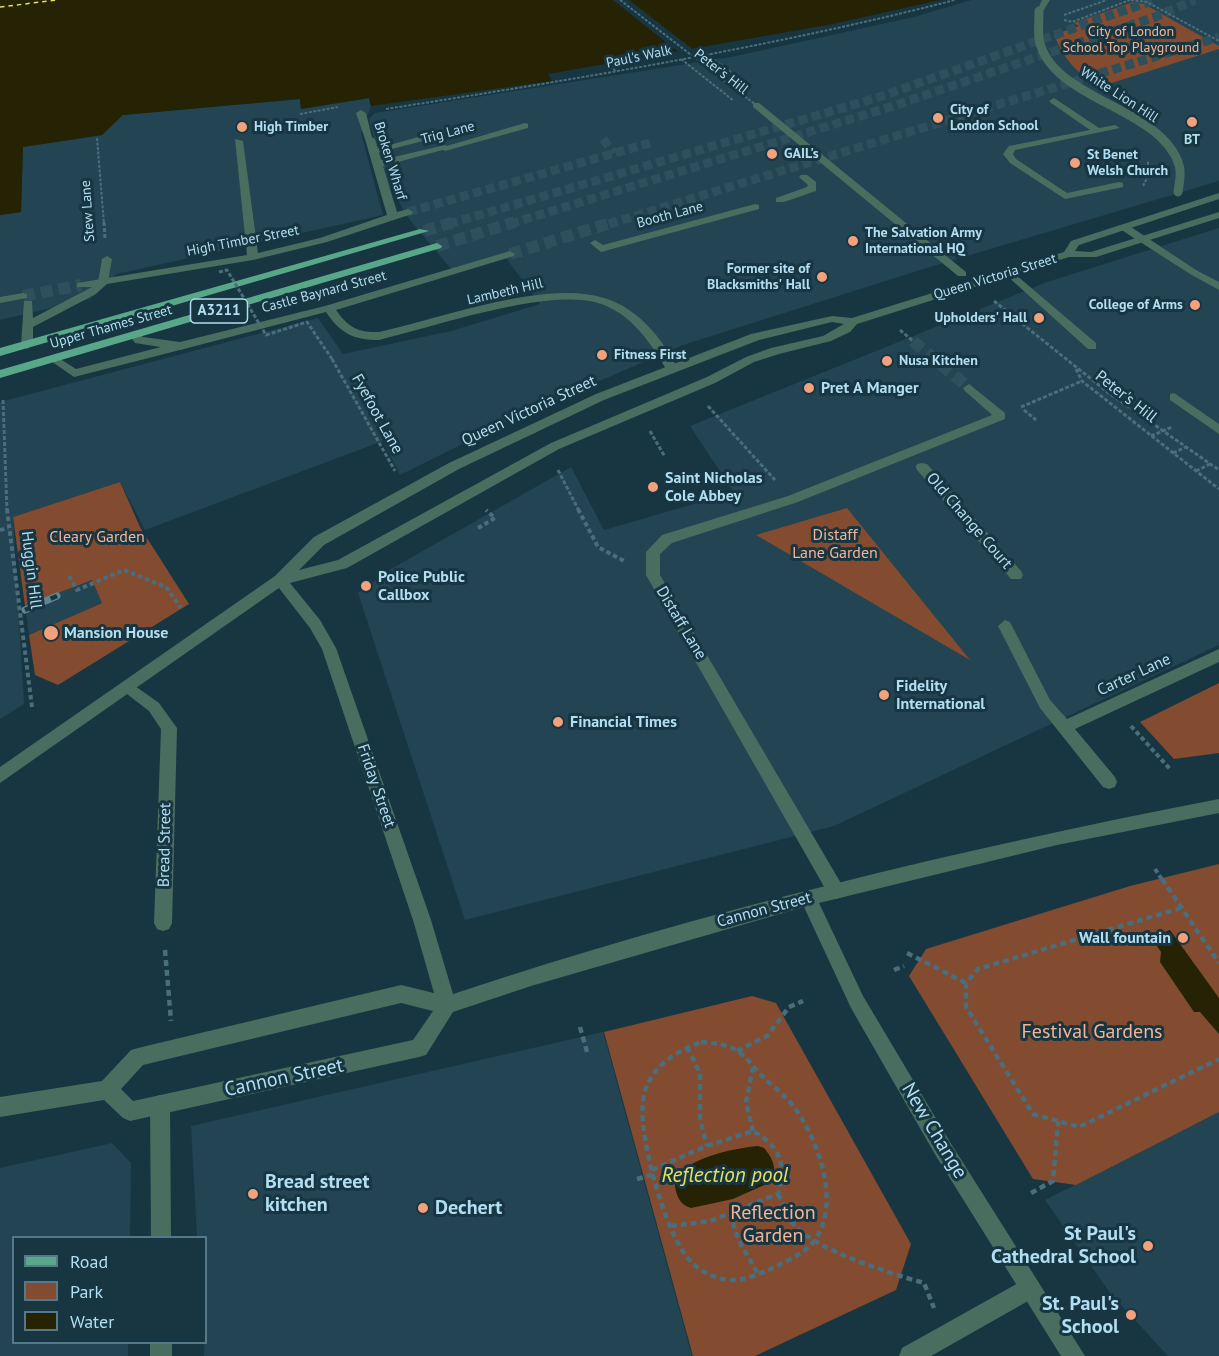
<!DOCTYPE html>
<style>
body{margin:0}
#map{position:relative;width:1219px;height:1356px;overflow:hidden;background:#173642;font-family:"PT Sans",sans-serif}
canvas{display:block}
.legend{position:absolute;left:12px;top:1236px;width:195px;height:108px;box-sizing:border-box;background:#173642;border:2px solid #557988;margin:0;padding:8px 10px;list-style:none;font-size:18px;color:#b1def1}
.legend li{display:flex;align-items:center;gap:12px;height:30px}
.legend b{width:30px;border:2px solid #557988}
</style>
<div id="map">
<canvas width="1219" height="1356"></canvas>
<ul class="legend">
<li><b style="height:8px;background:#59a789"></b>Road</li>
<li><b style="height:16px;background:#834b2f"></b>Park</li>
<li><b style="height:16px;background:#252304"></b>Water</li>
</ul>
</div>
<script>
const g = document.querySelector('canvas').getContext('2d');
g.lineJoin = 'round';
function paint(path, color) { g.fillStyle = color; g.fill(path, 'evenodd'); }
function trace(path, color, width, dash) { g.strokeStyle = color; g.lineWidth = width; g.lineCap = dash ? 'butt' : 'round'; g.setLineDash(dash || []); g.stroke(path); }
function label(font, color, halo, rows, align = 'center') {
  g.font = font + ' "PT Sans",sans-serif'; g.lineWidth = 6; g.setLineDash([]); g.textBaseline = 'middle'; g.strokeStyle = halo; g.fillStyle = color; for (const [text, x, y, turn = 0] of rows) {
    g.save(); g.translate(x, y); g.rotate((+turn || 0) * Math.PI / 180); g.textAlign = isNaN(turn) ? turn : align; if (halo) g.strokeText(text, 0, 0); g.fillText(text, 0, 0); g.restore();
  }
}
const built = new Path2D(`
 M971 0H1219V181L930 267 683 345 523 414 400 475 383 441 145 530 120 482 13 517 24 704 0 719V402L318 318 343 354 451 331 540 304 503 254 452 270 409 219 384 177 369 119 375 113 731 57 914 17Z
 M369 98 371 106 361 133 383 215 117 274 90 299 0 320V215L21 212 23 147 102 135 122 115 300 99 301 109Z
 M1219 228V645L834 826 465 920 358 593 391 569 571 467 604 530 728 494 733 491 690 426 1047 282Z
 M92 580 102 603 29 635 25 606Z
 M603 1032 692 1356H204L206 1238 197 1237 191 1126Z
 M1219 1112V1356H1168L1110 1293 1045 1200Z
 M112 1143 131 1163 130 1237 14 1238V1342L128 1343V1356H0V1168Z`);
const green = new Path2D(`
 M1133 2 1144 4 1219 46V49L1099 87C1078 75 1063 58 1054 35L1079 26 1074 23Z
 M120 482 140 527 189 604 58 685 35 675 29 635 102 603 92 580 25 606 13 517Z
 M847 508 970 660 756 535Z
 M1219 683V753L1174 759 1140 722Z
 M1219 864V1112L1076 1185 1033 1179 909 976 926 949 1130 886Z
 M752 996 776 1003 911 1244 896 1290 755 1356H693L604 1032Z`);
const water = new Path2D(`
 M0 0H940L833 24 548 74 552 81 371 106 369 98 301 109 300 99 123 115 102 135 23 147 21 212 0 215Z
 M1170 930 1219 998V1034L1200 1012H1194L1160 962 1161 952 1151 937Z
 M758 1146 764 1148C773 1158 778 1171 771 1182L733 1199 691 1208C677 1204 674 1189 675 1176 697 1156 730 1149 758 1146Z`);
const pier = new Path2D(`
 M613 0H629L695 51 681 54Z`);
const ferry = new Path2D(`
 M0 7 57 0`);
const minorTunnelFar1 = new Path2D(`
 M603 139 614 153
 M408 212 650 143
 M609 224 1219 37`);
const minorTunnel = new Path2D(`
 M510 254 614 222
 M23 296 81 285
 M913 341 969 388`);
const primaryTunnelFar1 = new Path2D(`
 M449 224 876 98 1154 0
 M510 224 890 107 1155 17 1195 0`);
const primaryTunnel = new Path2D(`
 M424 231 454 222
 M437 246 515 222`);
const pathFar3 = new Path2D(`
 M1064 15 1107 0
 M1064 20 1072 22 1130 0
 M707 54 749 86
 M605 58 616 72
 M681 59 734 101
 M386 109C577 79 768 48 955 0
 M300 114 338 107
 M97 138 104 224
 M1143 186 1148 176V161`);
const pathFar2 = new Path2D(`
 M104 222 105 239
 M994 301 1106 391 1219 470
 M900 330 913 341
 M332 359 395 471
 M1076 369 1082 381 1219 489
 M3 400 7 511
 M708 406 775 480
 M1021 407 1082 381
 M1024 410 1036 420
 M650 431 665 457
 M1151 436 1172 427
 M1173 453 1186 447
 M558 470 579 511
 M1196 471 1210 464`);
const pathFar1 = new Path2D(`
 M7 509 32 707
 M578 509 598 547 626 562
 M478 528 495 518 486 510
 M0 530 8 528
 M69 576 77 590 124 570 166 587 181 608
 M1131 726 1170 769
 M1155 869 1163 881`);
const path = new Path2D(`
 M1162 879 1219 963
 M1181 908 978 969 966 983V1007L1033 1114 1079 1127 1219 1059
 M165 950 171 1021
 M907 953 966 983
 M894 970 904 966
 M580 1027 587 1052
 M701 1042C713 1043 726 1044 736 1050 746 1056 753 1067 762 1076 772 1086 785 1095 794 1107 818 1140 839 1197 818 1235 810 1251 790 1259 775 1267 759 1274 741 1283 723 1279 712 1277 699 1270 691 1262 666 1237 633 1125 645 1091 653 1065 677 1051 701 1042Z
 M687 1047 700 1073V1119L707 1146
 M737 1051 767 1036 789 1007 803 1001
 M753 1067 746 1102 753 1131
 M652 1170 704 1147 753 1131C781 1147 786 1164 778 1194L710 1221 671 1226
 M637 1179 652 1175
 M1031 1193 1053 1181 1058 1121
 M778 1194C784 1204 787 1218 796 1227 822 1252 889 1273 924 1283L934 1308
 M730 1213 738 1239 758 1274`);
const service = new Path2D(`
 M454 127 459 130 457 132 373 154 368 151Z
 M801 175H807L816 182V191L784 202H776V198L807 187 808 185 799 177Z
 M1124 224 1128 225 1199 272 1190 274 1120 229 1119 227Z
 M107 256 112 259 108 282 103 285 98 282 102 259Z
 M1009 269 1096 343V349H1088L1005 274 1004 272Z
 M180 342 184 343V349L74 377 48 359 54 355 76 369Z`);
const pedestrian = new Path2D(`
 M753 103H759L966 272V276H958L753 107Z
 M361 110 366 113 373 141 365 139 356 113Z
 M525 123 528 124V128L445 151 440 148Z
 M922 463 927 464 1021 571 1023 575 1021 579H1011L917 470 916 467 917 464Z
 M1005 620 1010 622 1050 700 1067 719 1219 649V662L1075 729 1115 777 1117 782 1115 787 1109 789 1103 787 1040 708 998 626Z
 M1029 1277 1037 1280 1040 1288 1037 1296 931 1356H899L902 1348Z`);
const minor = new Path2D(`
 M1054 98 1099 128 1115 125 1120 128 1015 150 1013 154 1016 159 1067 193 1119 182 1123 183V187L1065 199 1010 163 1003 154 1009 146 1090 130 1051 103 1049 101Z
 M370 136 375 139 381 160 445 145 450 148 383 166 397 212 408 209 413 212 412 214 327 242 253 260 107 284 96 294 33 327V345L27 349 21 345 24 301H32L33 318 92 287H77V283L247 255 235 139 243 141 258 253 320 238 387 215 365 139Z
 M755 204 759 205V209L601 252 590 243 595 240 603 245Z
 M510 251 515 254 514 256 336 310C348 327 358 333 379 332 439 319 545 279 604 298 638 308 662 338 678 369L676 372H668C651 344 632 313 598 303 545 288 434 327 379 340 353 340 340 333 326 312L180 350 135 343 130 336 136 332 143 337 180 342 325 306Z
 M1194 269 1219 282V290L1190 274 1189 272Z
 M23 293 27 294V298L0 303V297Z
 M969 384 1005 413V419L798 502 672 543 660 554V575L842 885 845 891 842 897 836 899 830 897 646 575V552L662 535 788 496 992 415 965 391 963 388Z
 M1174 393 1219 424V434L1170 400V394Z
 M128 681 159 703 177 728 172 923 169 929 163 931 157 929 154 923 161 729 149 711 123 691 120 687 123 683Z
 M160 1095 167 1098 170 1105 171 1238H151L150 1105 153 1098Z
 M150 1342H172V1356H150Z`);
const tertiary = new Path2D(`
 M1042 0H1050L1042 13H1036Z
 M1219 193V199L1079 245 1075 251 1091 252 1219 212V218L1096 257H1069L857 324 850 332 831 341 779 354 754 362 715 383 559 449 347 568 290 583 320 620 336 648 431 920 453 994C703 911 960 849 1219 799V813L1057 845 819 903 863 996 950 1142 1085 1356H1061L936 1156 851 1008 804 907 531 986 453 1012 426 1055 419 1057 130 1121 123 1118 104 1100 0 1117V1097L102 1081 131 1050 138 1048 401 985 434 993 413 920 322 649 310 628 279 588 0 783V767L275 576 314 537 449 463 596 394 751 334 832 316 852 318 1064 252 1071 241ZM832 322 844 324 823 336 771 348 746 357 707 377 551 443 338 560 299 570 324 545 459 469 604 400 759 340ZM401 1003 433 1011 413 1040 133 1101 121 1089 143 1065Z`);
const primary = new Path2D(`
 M420 229 429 231 0 356V348Z
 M437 243 442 246 441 248 0 378V370Z`);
const rail = new Path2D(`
 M25 610 57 596`);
const pathBridgeFar1 = new Path2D(`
 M620 0 756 105
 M1131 0 1147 2 1219 41`);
const pathBridge = new Path2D(`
 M219 272 227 270 266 335 307 322 332 359`);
const tertiaryBridge = new Path2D(`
 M1039 11C1039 20 1038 30 1039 39 1050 100 1162 107 1179 165 1182 173 1179 184 1178 192`);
const markers = [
 [938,118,6,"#f1a17b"],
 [1192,122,6,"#f1a17b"],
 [242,127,6,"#f1a17b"],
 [772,154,6,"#f1a17b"],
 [1075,163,6,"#f1a17b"],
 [853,241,6,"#f1a17b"],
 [822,277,6,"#f1a17b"],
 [1195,305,6,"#f1a17b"],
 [1039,318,6,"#f1a17b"],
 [602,355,6,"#f1a17b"],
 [887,361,6,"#f1a17b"],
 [809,388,6,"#f1a17b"],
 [653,487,6,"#f1a17b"],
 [366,586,6,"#f1a17b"],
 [51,633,8,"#f1a17b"],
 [884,695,6,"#f1a17b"],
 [558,722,6,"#f1a17b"],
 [1183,938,6,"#f1a17b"],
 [253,1194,6,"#f1a17b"],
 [423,1208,6,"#f1a17b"],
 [1148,1246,6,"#f1a17b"],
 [1131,1315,6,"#f1a17b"]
];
const farParknames = [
 ["City of London",1131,32],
 ["School Top Playground",1131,48]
];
const farStreetnames = [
 ["Paul's Walk",639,57,-12],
 ["Peter's Hill",721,72,38],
 ["White Lion Hill",1119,95,33],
 ["Trig Lane",448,133,-15],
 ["Broken Wharf",390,161,73],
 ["Stew Lane",88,211,-94],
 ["Booth Lane",670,215,-15],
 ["High Timber Street",243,241,-11],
 ["Queen Victoria Street",995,277,-17],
 ["Castle Baynard Street",324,292,-15],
 ["Lambeth Hill",505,292,-13],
 ["Upper Thames Street",111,327,-16]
];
const farPoinames = [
 ["City of",950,110],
 ["London School",950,126],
 ["High Timber",254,127],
 ["BT",1192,140,"center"],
 ["GAIL's",784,154],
 ["St Benet",1087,155],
 ["Welsh Church",1087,171],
 ["The Salvation Army",865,233],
 ["International HQ",865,249],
 ["Former site of",810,269,"right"],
 ["Blacksmiths' Hall",810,285,"right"],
 ["College of Arms",1183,305,"right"],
 ["Upholders' Hall",1027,318,"right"],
 ["Fitness First",614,355],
 ["Nusa Kitchen",899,361]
];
const shields = [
 [219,311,57]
];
const shieldNames = [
 ["A3211",219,311]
];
const poiNames = [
 ["Pret A Manger",821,388],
 ["Saint Nicholas",665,478],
 ["Cole Abbey",665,496],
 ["Police Public",378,577],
 ["Callbox",378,595],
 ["Mansion House",64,633],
 ["Fidelity",896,686],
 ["International",896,704],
 ["Financial Times",570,722],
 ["Wall fountain",1171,938,"right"]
];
const streetNames = [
 ["Peter's Hill",1126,397,38],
 ["Queen Victoria Street",529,411,-25],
 ["Fyefoot Lane",377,414,61],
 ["Old Change Court",969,521,49],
 ["Huggin Hill",31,570,83],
 ["Distaff Lane",681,623,59],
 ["Carter Lane",1134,675,-25],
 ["Friday Street",376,786,71],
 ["Bread Street",165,845,-89],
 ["Cannon Street",764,910,-15]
];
const parkNames = [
 ["Distaff",835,535],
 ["Lane Garden",835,553],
 ["Cleary Garden",97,537]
];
const nearParknames = [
 ["Festival Gardens",1092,1032],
 ["Reflection",773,1213],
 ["Garden",773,1236]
];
const nearStreetnames = [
 ["Cannon Street",284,1078,-12],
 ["New Change",934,1131,59]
];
const nearPoinames = [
 ["Bread street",265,1182],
 ["kitchen",265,1205],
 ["Dechert",435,1208],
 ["St Paul's",1136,1234,"right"],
 ["Cathedral School",1136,1257,"right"],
 ["St. Paul's",1119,1304,"right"],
 ["School",1119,1327,"right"]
];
const nearWaternames = [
 ["Reflection pool",725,1176]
];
paint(built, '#224453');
paint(green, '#834b2f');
paint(water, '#252304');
paint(pier, '#173642');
trace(ferry, '#e7e05d', 1.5, [4.5, 4]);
trace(minorTunnelFar1, '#2e4f5c', 9, [9, 4.5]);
trace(minorTunnel, '#2e4f5c', 12, [12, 6]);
trace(primaryTunnelFar1, '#2e4f5c', 9, [9, 4.5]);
trace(primaryTunnel, '#2e4f5c', 12, [12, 6]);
trace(pathFar3, '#4a6e7c', 2, [3, 1.5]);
trace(pathFar2, '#4a6e7c', 3, [4, 2]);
trace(pathFar1, '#4a6e7c', 4, [4.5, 3]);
trace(path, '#4a6e7c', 4.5, [6, 4]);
paint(service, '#496d5e');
paint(pedestrian, '#496d5e');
paint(minor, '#496d5e');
paint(tertiary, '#496d5e');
paint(primary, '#59a789');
trace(rail, '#5f8494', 7);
trace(rail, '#173642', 4.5, [14]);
trace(pathBridgeFar1, '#4a6e7c', 2, [3, 1.5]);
trace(pathBridge, '#4a6e7c', 3, [4, 2]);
trace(tertiaryBridge, '#496d5e', 9);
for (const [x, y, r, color] of markers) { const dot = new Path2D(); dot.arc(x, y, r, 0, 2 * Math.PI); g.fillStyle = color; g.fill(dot); trace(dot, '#173642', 2); }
label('14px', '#f7b393', '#173642', farParknames);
label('14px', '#b1def1', '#173642', farStreetnames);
label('bold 14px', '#b1def1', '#173642', farPoinames, 'left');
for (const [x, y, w] of shields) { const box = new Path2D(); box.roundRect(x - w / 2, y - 12, w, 24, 4.5); g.fillStyle = '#173642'; g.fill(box); trace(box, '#b1def1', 1.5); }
label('bold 15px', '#b1def1', null, shieldNames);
label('bold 16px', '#b1def1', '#173642', poiNames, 'left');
label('16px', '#b1def1', '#173642', streetNames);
label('16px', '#f7b393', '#173642', parkNames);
label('20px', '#f7b393', '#173642', nearParknames);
label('20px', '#b1def1', '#173642', nearStreetnames);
label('bold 20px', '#b1def1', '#173642', nearPoinames, 'left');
label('italic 21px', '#e7e05d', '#173642', nearWaternames);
</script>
